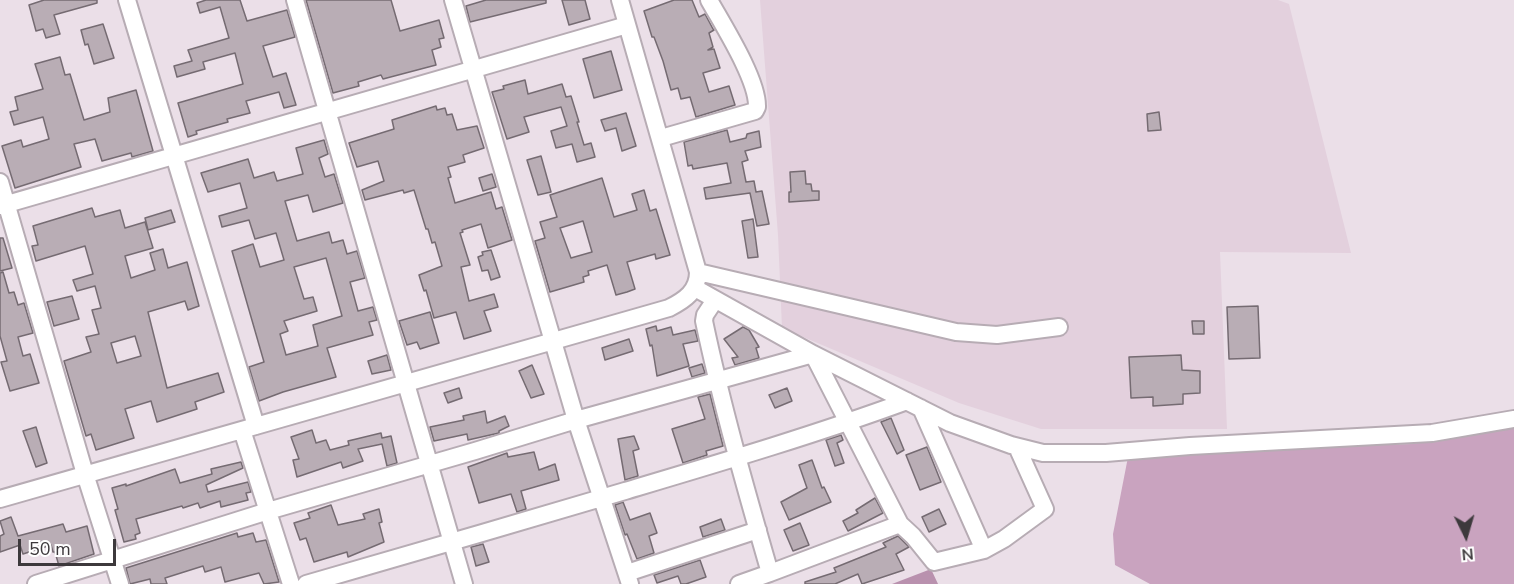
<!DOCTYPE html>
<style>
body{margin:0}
#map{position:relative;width:1514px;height:584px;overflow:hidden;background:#ebdfe8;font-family:"Nunito Sans",sans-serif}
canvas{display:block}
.north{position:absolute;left:1436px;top:506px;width:60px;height:60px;-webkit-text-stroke:4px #fff;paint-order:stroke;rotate:175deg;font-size:16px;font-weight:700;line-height:24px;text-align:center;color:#3d393c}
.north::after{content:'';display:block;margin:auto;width:21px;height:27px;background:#3d393c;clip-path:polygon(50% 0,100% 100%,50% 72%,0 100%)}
.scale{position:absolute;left:18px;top:539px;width:98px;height:27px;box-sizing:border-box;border:3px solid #3d393c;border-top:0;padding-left:8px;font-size:18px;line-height:21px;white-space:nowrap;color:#3d393c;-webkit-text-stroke:4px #fff;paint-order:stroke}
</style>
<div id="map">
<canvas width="1514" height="584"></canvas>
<div class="north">N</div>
<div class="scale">50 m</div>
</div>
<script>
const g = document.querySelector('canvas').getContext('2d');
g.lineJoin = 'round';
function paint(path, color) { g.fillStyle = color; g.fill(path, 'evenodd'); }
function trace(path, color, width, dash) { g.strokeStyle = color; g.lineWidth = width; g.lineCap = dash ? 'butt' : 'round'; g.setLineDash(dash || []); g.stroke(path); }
const built = new Path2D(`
 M760 0H1278L1289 4 1351 253 1220 252 1227 429H1041L959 403 782 328 778 235Z`);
const green = new Path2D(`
 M1514 424V584H1150L1115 565 1113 534 1128 457 1190 450 1412 444Z`);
const forest = new Path2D(`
 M931 569 938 584H892Z`);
const building = new Path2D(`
 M44 0H97V3L54 15 60 34 46 38 43 29 36 31 29 5Z
 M206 0H240L247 21 287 10 295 37 263 46 273 77 286 73 296 105 284 108 279 92 246 101 250 113 227 119 228 122 196 131 197 134 188 137 178 103 243 84 235 53 203 62 205 69 177 77 174 66 192 61 188 50 229 38 220 7 200 13 197 3Z
 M306 0H391L400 31 439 20 444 38 439 39 441 47 432 50 436 65 383 79 381 75 358 82 359 86 333 93Z
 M486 0H546V3L470 22 466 6Z
 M562 0H585L590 19 569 25Z
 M674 0H692L699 17 705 14 713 29 714 30 709 33 713 47 708 50 714 49 720 68 703 73 709 92 729 86 735 105 696 117 690 97 681 99 678 88 671 90 663 61 654 37H652L644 11Z
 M103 24 114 58 94 64 88 44 85 45 81 30Z
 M611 51 622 90 594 98 583 59Z
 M60 57 65 75 70 74 84 120 110 112 108 98 136 90 153 151 132 157 131 153 102 161 95 139 74 144 81 167 15 188 2 146 21 140 23 147 49 139 43 117 14 125 10 112 18 110 15 97 43 89 35 64Z
 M525 80 528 94 562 84 566 97 571 96 579 122H577L584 145 591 143 595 157 577 162 572 144 556 148 551 131 567 126 561 107 524 117 529 132 507 139 492 92 504 89 503 86Z
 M436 106 437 110 445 108 447 115 452 114 457 130 477 126 484 148 463 155 465 162 448 167 451 177 448 178 455 203 491 192 496 209 502 207 512 240 488 248 481 224 462 230 463 232 460 233 470 265 461 267 469 301 494 294 498 307 484 311 491 331 464 339 456 312 434 318 426 290 424 291 419 275 442 266 435 242 432 243 428 229H426L414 190 404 193 403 190 365 200 362 190 384 181 378 161 357 167 349 143 394 129 392 120Z
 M1159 112 1161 130 1148 131 1147 114Z
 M626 113 636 146 622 151 616 128 605 131 601 120Z
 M727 130 730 142 746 138 747 134 759 131 761 147 745 151 748 160 742 162 746 182 754 181 756 192 762 191 769 224 757 226 750 193 706 199 704 188 731 183 727 163 693 169 692 165 688 166 684 142Z
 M324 140 328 154 319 158 325 177 334 174 343 203 313 212 308 195 285 201 297 241 329 232 332 243 343 240 347 254 357 251 365 278 350 282 358 311 373 307 377 320 369 322 373 335 327 348 336 377 283 392 259 401 249 367 264 362 232 251 253 244 260 267 284 260 276 233 255 239 249 220 222 227 219 216 247 208 240 183 208 192 201 173 248 159 254 178 274 172 277 181 303 174 296 148ZM326 258 342 316 313 325 318 346 286 355 280 334 288 331 284 321 317 311 313 297 304 299 294 267Z
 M541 156 551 192 538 195 527 160Z
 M805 171 806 184H811L812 191H819V200L789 202V192H791L790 172Z
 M492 174 496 187 483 191 479 178Z
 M602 178 614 217 637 210 632 194 644 190 650 211 656 209 670 255 656 259 655 254 627 262 635 289 627 292 616 295 607 265 588 271 589 275 583 277 584 282 550 292 535 241 545 238 540 222 557 217 550 195ZM583 221 592 252 571 258 560 228Z
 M92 208 95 217 120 210 125 228 145 222 153 248 125 256 131 278 155 270 150 253 163 249 168 268 187 262 199 306 188 310 185 301 148 312 167 388 218 373 224 392 195 402 197 409 157 422 151 401 125 409 134 438 96 450 91 434 86 436 64 361 91 352 86 337 99 334 92 310 101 308 95 286 77 291 73 280 93 274 85 246 36 261 32 246 38 245 33 226ZM135 336 141 356 117 363 111 343Z
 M171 210 175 222 148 230 145 218Z
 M753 219 758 257 748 258 742 221Z
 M0 238H3L12 268 0 271Z
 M491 250 500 277 491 280 488 270 482 271 478 257 483 255 482 252Z
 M3 272 9 293 14 292 18 305 24 303 33 333 18 337 23 356 30 354 39 383 10 391 1 362 7 361 0 336V273Z
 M72 296 79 319 54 326 47 302Z
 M1258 306 1260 358 1229 359 1227 307Z
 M430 312 439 343 420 349 417 342 407 345 399 321Z
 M1192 321H1204V334H1193Z
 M656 326 657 331 671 327 673 335 695 330 698 341 683 344 689 366 657 376 652 345 650 346 646 329Z
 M743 327 749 330 759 347 756 348 759 358 735 365 732 358 738 357 724 339Z
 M629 339 633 351 605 360 602 348Z
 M387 355 391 370 372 374 368 361Z
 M1181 355 1182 370 1200 371V393L1183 394V404L1153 406V397L1131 398 1129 357Z
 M702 364 705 373 692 377 689 368Z
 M532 365 544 394 531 398 519 371Z
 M459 388 462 398 448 403 444 393Z
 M787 388 792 401 775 408 769 395Z
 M710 394 723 446 706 451 707 455 683 463 672 429 705 419 698 397Z
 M485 411 487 423 505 416 509 426 499 431V433L468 440 467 434 434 441 430 427 464 420 463 416Z
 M891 418 904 450 897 454 881 422Z
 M36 427 47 463 36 467 23 431Z
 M312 430 316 443 326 440 330 450 349 445 348 441 381 433 382 438 391 436 397 463 387 466 382 444 358 449 363 461 343 468 341 462 297 477 293 460 299 459 291 437Z
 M841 435 843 440 837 443 844 463 835 466 826 440Z
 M634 436 639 449 633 451 638 476 625 480 618 439Z
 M927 447 941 482 920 490 906 455Z
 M534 452 539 470 555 464 559 480 521 491 526 509 517 512 511 494 479 503 468 467 507 453 508 457Z
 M812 460 822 488 824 487 831 502 789 520 781 502 807 488 799 465Z
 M241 462 243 468 206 485 208 492 248 482 251 492 246 493 248 500 221 507 220 501 200 508 198 503 183 508 182 506 136 519 140 533 135 535 136 539 124 542 115 510 118 509 112 488 126 484V486L175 469 180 483 212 474 211 469Z
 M875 498 883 513 848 531 843 521 858 513 856 510Z
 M623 502 630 520 650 513 657 533 649 536 654 553 637 559 627 534 625 535 615 505Z
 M331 505 338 525 365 519 363 514 379 509 382 522 379 523 384 542 348 557 347 552 314 562 306 538 300 540 294 523 310 518 308 513Z
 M939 509 946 524 929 532 922 517Z
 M11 517 18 536 63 524 66 532 87 526 94 554 59 566 55 552H53L51 545 23 554 20 545 0 552V536L4 534 0 521Z
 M721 519 725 530 703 537 700 527Z
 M800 523 809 545 793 551 784 530Z
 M237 533 238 537 253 533 256 542 266 540 279 582 264 584 259 573 225 582 221 567 205 572 203 566 165 578 167 584H151L150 579 130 584 126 568Z
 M898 536 909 547 896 554 904 570 862 584 858 574 835 584H805V582L836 572 834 568 886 547 883 543Z
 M483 544 489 562 476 566 471 547Z
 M700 560 706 577 686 584H681L678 576 657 583 654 575Z`);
const minor = new Path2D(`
 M127 0 256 426
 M295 0 464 584
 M453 0 576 420 630 584
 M661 138 755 111 757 107C758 80 723 25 709 0
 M0 182 85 474 120 584
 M0 206 627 25
 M698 272 956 332 997 335 1059 327
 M695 288 813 354 950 423 1011 445 1043 453H1106L1190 446 1432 433 1514 419
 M715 300 705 315 704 321C722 406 746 490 770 573L739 584
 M921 408 984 550
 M242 430 291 584
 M0 499 669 308C685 300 698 291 698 272L620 0
 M627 573 758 530
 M770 573 900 524
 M36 584 268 511 475 451 576 420 813 354 900 524 913 536 934 562 984 550 1004 539 1045 509 1017 447
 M306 584C412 554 519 522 625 491 719 463 814 435 907 401`);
paint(built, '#e3d0dd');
paint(green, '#c9a3bf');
paint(forest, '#b991ae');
paint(building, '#b9adb5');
trace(building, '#756b72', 1.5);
trace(minor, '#b7acb4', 20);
trace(minor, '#fff', 16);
</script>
